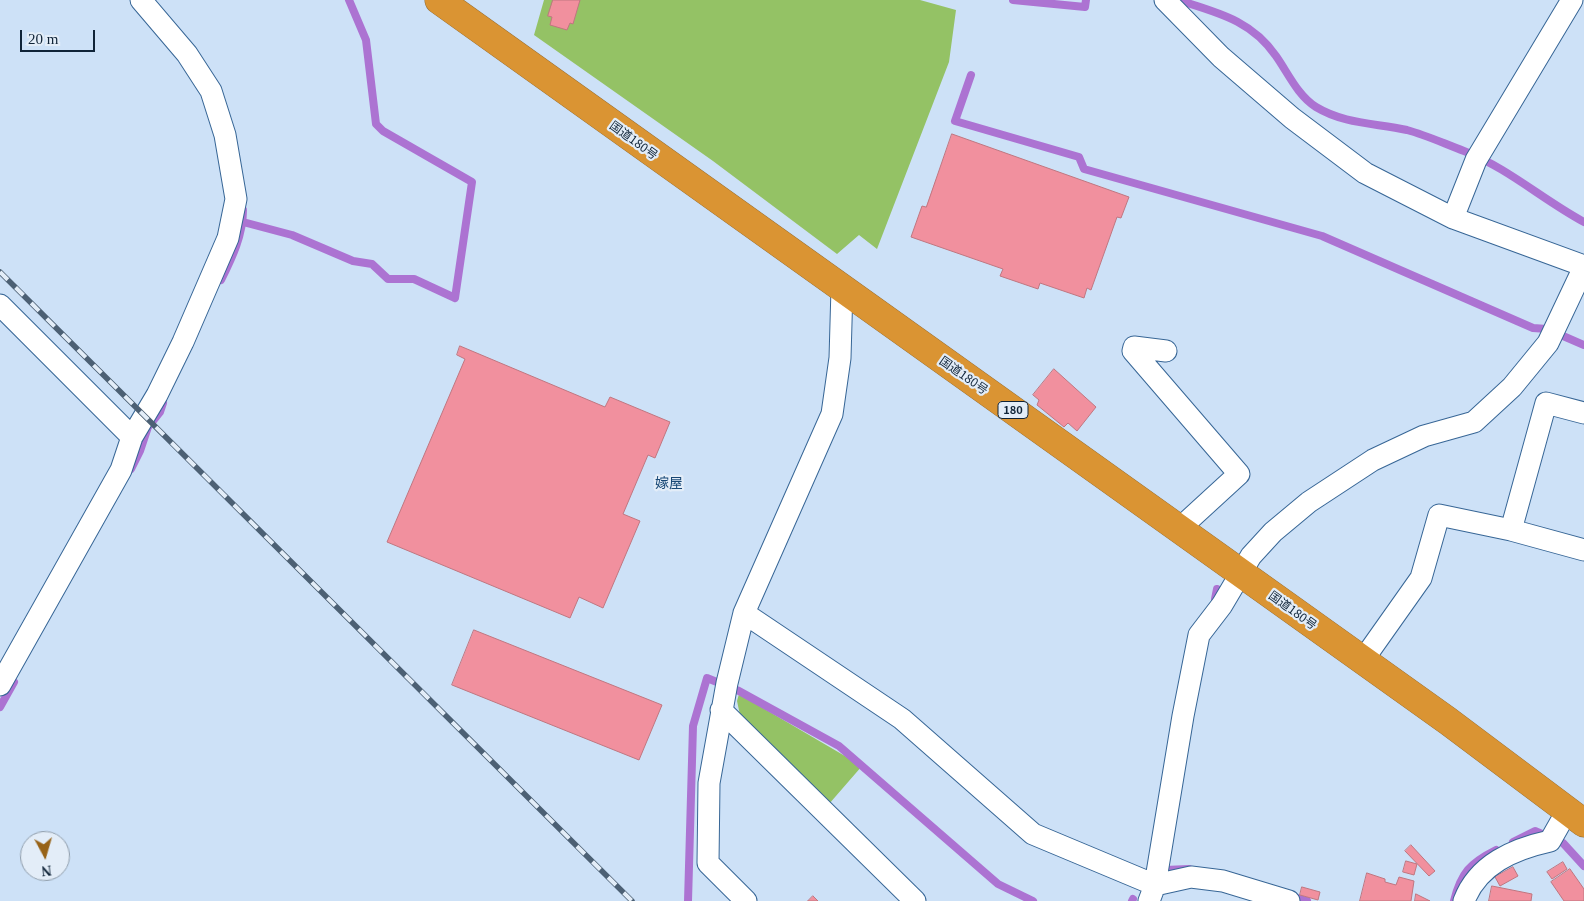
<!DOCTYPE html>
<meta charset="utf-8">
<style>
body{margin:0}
#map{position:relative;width:1584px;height:901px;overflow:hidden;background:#cde1f7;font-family:Georgia,serif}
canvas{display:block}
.north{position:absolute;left:20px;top:831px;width:50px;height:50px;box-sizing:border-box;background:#e3edf8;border:1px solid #8f9dab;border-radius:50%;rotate:174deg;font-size:14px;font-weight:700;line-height:20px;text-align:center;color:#102438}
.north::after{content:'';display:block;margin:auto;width:18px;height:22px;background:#976318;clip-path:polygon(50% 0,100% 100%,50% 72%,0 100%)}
.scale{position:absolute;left:20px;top:30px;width:75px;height:22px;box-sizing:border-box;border:2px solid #102438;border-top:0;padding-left:6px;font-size:15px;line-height:18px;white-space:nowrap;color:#102438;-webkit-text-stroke:4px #e3edf8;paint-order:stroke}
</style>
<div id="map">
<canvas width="1584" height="901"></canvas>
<div class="north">N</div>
<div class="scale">20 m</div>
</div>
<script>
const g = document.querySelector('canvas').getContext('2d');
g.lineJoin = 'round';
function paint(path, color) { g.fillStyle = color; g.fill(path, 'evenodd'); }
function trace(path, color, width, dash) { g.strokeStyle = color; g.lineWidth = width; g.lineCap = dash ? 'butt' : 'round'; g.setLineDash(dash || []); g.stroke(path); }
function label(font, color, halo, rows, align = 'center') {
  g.font = font + ' Georgia,"Noto Sans JP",serif'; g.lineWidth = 4.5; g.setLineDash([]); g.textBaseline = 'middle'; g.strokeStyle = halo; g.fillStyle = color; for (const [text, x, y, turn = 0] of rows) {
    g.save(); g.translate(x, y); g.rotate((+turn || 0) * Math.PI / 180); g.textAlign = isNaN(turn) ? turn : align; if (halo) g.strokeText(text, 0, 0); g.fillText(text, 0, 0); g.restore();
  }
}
const green = new Path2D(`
 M544 0H920L956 10 949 62 877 249 859 235 837 254 713 161 534 35Z
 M739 694 862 766 829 804 740 715 737 701Z`);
const stream = new Path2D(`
 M1013 0 1085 7 1086 0
 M1181 1C1219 13 1252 21 1276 56 1288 73 1298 96 1316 107 1344 124 1375 123 1407 130 1426 135 1445 144 1464 151 1508 168 1543 200 1584 222
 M971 75 955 121 1079 157 1084 169 1322 236 1533 328 1547 329 1584 345
 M243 222 292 235 353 261 372 264 388 279H414L455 298 472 182 383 131 376 124 366 40 349 0
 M221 280C232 258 243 235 243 210
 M131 469 140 451 148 427 160 412 163 403
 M1215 599 1217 589
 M0 707 14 682
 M1513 842 1535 831 1563 843 1584 866
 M1165 870 1189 869
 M1290 896 1307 901
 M688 901 693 726 707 678 739 691 839 746 998 884 1033 901
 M1132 901 1133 899
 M1454 901C1461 873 1470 863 1496 850`);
const building = new Path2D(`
 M553 0H580L573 24 570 23 567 30 550 25 552 17 548 16Z
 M952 134 1129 197 1121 218 1117 217 1091 290 1087 288 1084 298 1040 283 1038 289 1000 276 1003 269 911 237 922 206 926 207Z
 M460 346 605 407 610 397 670 422 655 458 648 455 623 514 640 521 603 608 579 597 570 618 387 542 465 359 457 355Z
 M1054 369 1096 407 1077 431 1068 423 1064 427 1037 405 1039 400 1033 395Z
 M474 630 662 705 639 760 452 685Z
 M1411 845 1435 871 1429 876 1405 851Z
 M1406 861 1417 864 1414 875 1403 872Z
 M1563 862 1567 869 1552 879 1547 872Z
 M1513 867 1518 876 1500 886 1495 877Z
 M1570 869 1584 889V901H1564L1551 882Z
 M1367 873 1385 879V882L1396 885 1399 877 1414 881 1411 901H1360Z
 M1492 886 1532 894 1531 901H1489Z
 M1302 887 1320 892 1318 900 1300 895Z
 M1416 894 1430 901H1415Z
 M813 896 818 901H808Z`);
const street = new Path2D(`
 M1165 0 1221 57 1292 118 1365 173 1453 218 1584 266
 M1453 218 1476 160 1572 0
 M0 305 132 437
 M1166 351 1134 347 1133 351 1239 474 1179 529
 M1511 530 1546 403 1584 413
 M744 613 902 719 1033 834 1155 885 1149 901
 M1363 660 1421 578 1439 515 1511 530 1584 550
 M0 685 121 470 132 437 157 395 183 342 228 238 236 199 225 135 211 91 187 54 141 0
 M721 710 915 901
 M746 901 708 863 709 783 727 683 744 613 832 414 840 358 842 288
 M1289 901 1223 881 1191 877 1155 885 1183 716 1199 635 1222 605 1251 556 1273 532 1309 502 1373 460 1424 436 1474 422 1512 387 1548 343 1584 267
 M1464 901C1478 864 1514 849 1550 841L1567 811`);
const highway = new Path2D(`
 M439 0 1448 721 1584 823`);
const rail = new Path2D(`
 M0 272 632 901`);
const shields = [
 [1013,410,30]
];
const shieldNames = [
 ["180",1013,410]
];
const streetNames = [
 ["国道180号",634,140,36],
 ["国道180号",964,375,35],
 ["国道180号",1293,610,36]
];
const neighbourhoodNames = [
 ["嫁屋",669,483]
];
paint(green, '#94c265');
trace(stream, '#ac73d2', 8);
paint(building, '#f1909e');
trace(building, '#bf7680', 1);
trace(street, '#376696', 23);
trace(highway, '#936d35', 29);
trace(street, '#fff', 21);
trace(highway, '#da9433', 28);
trace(rail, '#4c6074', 5.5);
trace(rail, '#e3edf8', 4, [11]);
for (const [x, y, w] of shields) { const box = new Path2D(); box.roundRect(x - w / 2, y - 8.5, w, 17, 4); g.fillStyle = '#e3edf8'; g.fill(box); trace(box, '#102438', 1); }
label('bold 11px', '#102438', null, shieldNames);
label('12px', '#102438', '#e3edf8', streetNames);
label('14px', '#174775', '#e3edf8', neighbourhoodNames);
</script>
